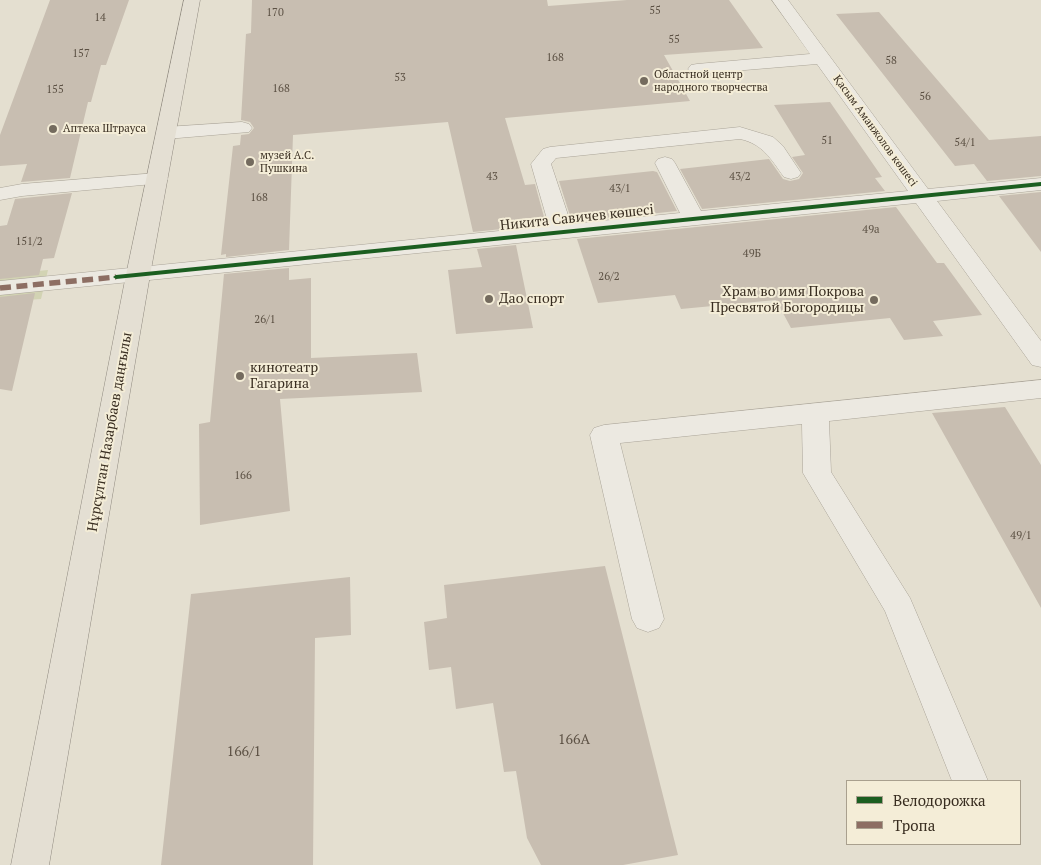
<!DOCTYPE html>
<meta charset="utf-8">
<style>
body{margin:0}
#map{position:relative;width:1041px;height:865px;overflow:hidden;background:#e4dfd0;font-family:"PT Serif",serif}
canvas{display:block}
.legend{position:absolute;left:846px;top:780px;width:175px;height:65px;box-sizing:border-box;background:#f4edd7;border:1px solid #a9a08e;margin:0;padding:6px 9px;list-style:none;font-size:15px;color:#382d20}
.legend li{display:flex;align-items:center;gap:10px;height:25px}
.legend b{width:25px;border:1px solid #a9a08e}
</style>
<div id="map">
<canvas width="1041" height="865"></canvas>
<ul class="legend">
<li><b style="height:6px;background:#1b5e20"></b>Велодорожка</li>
<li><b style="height:6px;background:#8d6e63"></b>Тропа</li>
</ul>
</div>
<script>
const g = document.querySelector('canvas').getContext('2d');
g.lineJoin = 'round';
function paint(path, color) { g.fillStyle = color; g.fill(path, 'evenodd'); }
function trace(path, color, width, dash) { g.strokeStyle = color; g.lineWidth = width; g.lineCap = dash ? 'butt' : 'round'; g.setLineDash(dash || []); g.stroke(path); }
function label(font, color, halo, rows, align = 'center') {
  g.font = font + ' "PT Serif",serif'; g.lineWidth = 4; g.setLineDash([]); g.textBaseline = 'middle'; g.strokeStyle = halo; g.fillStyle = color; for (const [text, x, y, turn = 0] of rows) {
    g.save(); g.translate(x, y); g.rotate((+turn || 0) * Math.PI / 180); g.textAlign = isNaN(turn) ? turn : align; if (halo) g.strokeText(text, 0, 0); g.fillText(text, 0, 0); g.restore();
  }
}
const green = new Path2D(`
 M48 270 41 299 0 302V275Z`);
const building = new Path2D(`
 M50 0H129L106 65H101L91 102H88L70 178 21 182 27 164 0 166V135Z
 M252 0H547L548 6 627 0H729L763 48 664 55 690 101 505 118 525 185 535 184 544 217 511 220 512 228 473 232 448 122 293 135 289 250 226 257V254L221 255 233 146 240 145 241 135 249 134 254 128 250 122 241 120 246 34 251 33Z
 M879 12 989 140 1041 136V176L987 181 974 164 955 166 836 14Z
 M830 102 882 177 875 178 885 191 702 209 680 169 769 159 783 179 790 181 799 179 803 173 792 157 805 155 774 105Z
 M653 171 657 172 677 211 572 222 559 181Z
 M1041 192V252L999 196Z
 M72 193 54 258 43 259 39 275 0 279V226L7 225 15 199Z
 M896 207 937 263H944L982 315 933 321 943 336 904 340 890 318 791 328 776 300 681 309 675 295 598 303 577 239Z
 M516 245 533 328 456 334 448 270 482 267 477 249Z
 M289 268V280L311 278V358L417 353 422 392 280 399 290 511 200 525 199 424 210 422 224 274Z
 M35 293 12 391 0 389V297Z
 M1005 407 1041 465V608L932 413Z
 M605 566 678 855 623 865H541L527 838 516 771 504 772 493 703 456 709 451 667 429 670 424 622 447 618 444 585Z
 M350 577 351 635 315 638 313 865H161L191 594Z`);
const minor = new Path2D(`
 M772 0H788L928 189 1041 178V190L937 201 1041 341V367L1032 365 916 203 0 295V281L549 226 531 164 543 149 550 147 740 127 773 137 783 146 801 173 798 177 791 179 784 177C771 159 763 144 740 139L556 158 551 164 571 224 680 213 655 163 658 159 665 157 672 159 675 163 701 211 908 191 817 64 697 74 691 73 688 69 691 65 697 64 810 54Z
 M242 122 249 124 252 128 249 132 166 139 159 137 156 133 159 129 166 127Z
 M157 173 164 175 168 179 164 183 22 196 0 200V188L22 184Z
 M1041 380V398L829 421 831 472 910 598 988 781H952L885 611 803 473 802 424 620 443 664 619 659 628 648 632 637 628 632 619 590 435 594 428 604 425Z`);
const major = new Path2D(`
 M184 0H200L150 275 49 865H11L126 275Z`);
const quiet = new Path2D(`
 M0 288 116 277`);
const cycleway = new Path2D(`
 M1041 182V186L116 279 113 277 116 275Z`);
const markers = [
 [644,81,5,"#746b5e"],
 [53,129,5,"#746b5e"],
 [250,162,5,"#746b5e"],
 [489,299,5,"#746b5e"],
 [874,300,5,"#746b5e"],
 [240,376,5,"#746b5e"]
];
const numberNames = [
 ["55",655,11],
 ["170",275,13],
 ["14",100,18],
 ["55",674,40],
 ["157",81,54],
 ["168",555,58],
 ["58",891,61],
 ["53",400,78],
 ["168",281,89],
 ["155",55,90],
 ["56",925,97],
 ["51",827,141],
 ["54/1",965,143],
 ["43",492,177],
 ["43/2",740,177],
 ["43/1",620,189],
 ["168",259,198],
 ["49а",871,230],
 ["151/2",29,242],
 ["49Б",752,254],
 ["26/2",609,277],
 ["26/1",265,320],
 ["166",243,476],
 ["49/1",1021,536]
];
const farPoinames = [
 ["Областной центр",654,75],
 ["народного творчества",654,88],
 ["Аптека Штрауса",63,129],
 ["музей А.С.",260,156],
 ["Пушкина",260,169]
];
const farStreetnames = [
 ["Қасым Аманжолов көшесі",875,131,54]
];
const streetNames = [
 ["Никита Савичев көшесі",577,218,-6],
 ["Нұрсұлтан Назарбаев даңғылы",110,432,-80]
];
const poiNames = [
 ["Храм во имя Покрова",864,292,"right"],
 ["Пресвятой Богородицы",864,308,"right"],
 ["Дао спорт",499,299],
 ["кинотеатр",250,368],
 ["Гагарина",250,384]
];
const nearNumbernames = [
 ["166А",574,740],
 ["166/1",244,752]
];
paint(green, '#d2d3b3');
paint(building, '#c8beb1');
trace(minor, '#aaa498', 1);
trace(major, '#8f897f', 1);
paint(minor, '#ece9e1');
paint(major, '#e4dfd3');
trace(quiet, '#8d6e63', 5.5, [11, 5.5]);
paint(cycleway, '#1b5e20');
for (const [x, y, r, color] of markers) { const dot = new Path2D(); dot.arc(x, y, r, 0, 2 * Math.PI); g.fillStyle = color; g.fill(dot); trace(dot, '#f4edd7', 2); }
label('11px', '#5c5144', null, numberNames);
label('11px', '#382d20', '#f4edd7', farPoinames, 'left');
label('11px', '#382d20', '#f4edd7', farStreetnames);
label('14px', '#382d20', '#f4edd7', streetNames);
label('14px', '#382d20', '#f4edd7', poiNames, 'left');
label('14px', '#5c5144', null, nearNumbernames);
</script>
